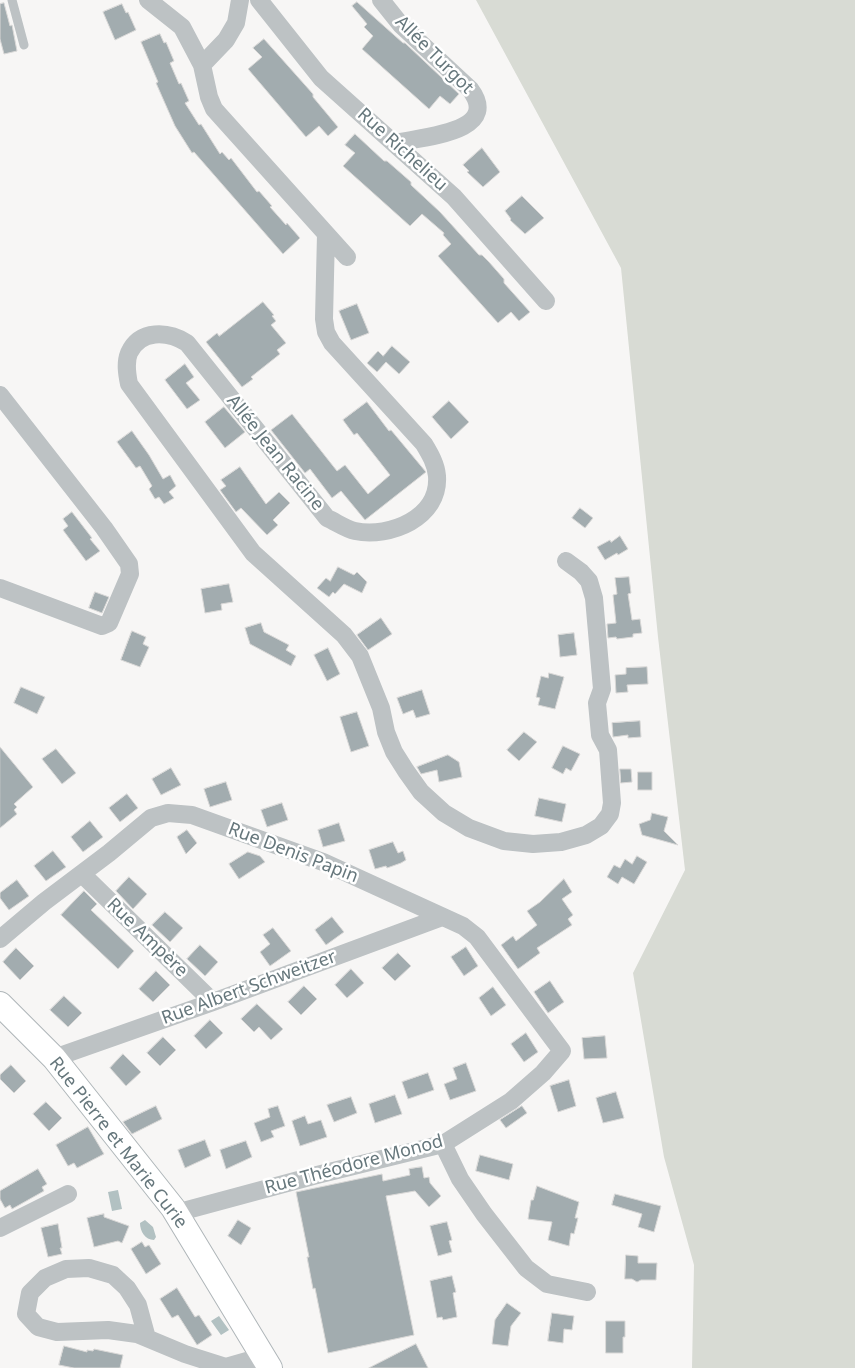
<!DOCTYPE html>
<meta charset="utf-8">
<style>
body{margin:0}
canvas{display:block;background:#f7f6f5}
</style>
<canvas width="855" height="1368"></canvas>
<script>
const g = document.querySelector('canvas').getContext('2d');
g.lineJoin = 'round';
function paint(path, color) { g.fillStyle = color; g.fill(path, 'evenodd'); }
function trace(path, color, width, dash) { g.strokeStyle = color; g.lineWidth = width; g.lineCap = dash ? 'butt' : 'round'; g.setLineDash(dash || []); g.stroke(path); }
function label(font, color, halo, rows, align = 'center') {
  g.font = font + ' "Noto Sans",sans-serif'; g.lineWidth = 5; g.setLineDash([]); g.textBaseline = 'middle'; g.strokeStyle = halo; g.fillStyle = color; for (const [text, x, y, turn = 0] of rows) {
    g.save(); g.translate(x, y); g.rotate((+turn || 0) * Math.PI / 180); g.textAlign = isNaN(turn) ? turn : align; if (halo) g.strokeText(text, 0, 0); g.fillText(text, 0, 0); g.restore();
  }
}
const green = new Path2D(`
 M476 0H855V1368H692L694 1265 664 1157 633 973 685 870 658 637 621 268Z`);
const water = new Path2D(`
 M118 1190 122 1209 112 1211 108 1192Z
 M145 1220 153 1227 156 1237 154 1240C145 1240 140 1231 140 1223Z
 M219 1316 229 1330 221 1335 211 1321Z`);
const building = new Path2D(`
 M357 2 403 43H405L459 94 450 104 440 96 429 109 362 49 373 36 364 27 367 24 352 6Z
 M4 3 10 26 12 25 17 51 4 54 0 39V4Z
 M122 4 126 13 128 12 136 30 115 40 103 12Z
 M160 34 164 43 166 42 174 61 170 63 179 84 181 83 189 101 185 103 199 125 201 124 220 154 222 152 229 160 231 158 257 192 259 191 272 206 270 207 286 225 287 223 300 238 283 254 194 152 192 153 175 126 156 83 158 82 141 42Z
 M264 39 313 94V97L338 127 328 136 319 126 306 137 248 69 262 57 253 48Z
 M355 134 384 161H387L411 182V185L440 212 479 255H482L489 262 504 279V283L530 312 519 321 511 312 498 323 438 256 451 244 443 235 444 233 422 214 410 226 343 166 355 153 345 145Z
 M482 148 500 172 483 187 467 172 469 171 463 165Z
 M522 196 544 218 525 234 510 220 511 219 505 211Z
 M263 302 274 315 272 316 276 321 271 325 286 343 277 350 280 354 251 377 253 379 242 387 206 342 217 333 219 336Z
 M357 304 369 333 351 340 339 311Z
 M392 346 410 362 399 374 386 362 377 372 367 363 378 351 383 356Z
 M185 364 194 377 186 383 200 400 187 409 165 380Z
 M449 401 469 422 451 439 432 417Z
 M367 402 389 431 391 430 426 472 365 520 341 491 332 498 310 469 305 473 271 430 292 414 337 471 345 465 368 494 390 475 357 433 354 435 343 420Z
 M224 407 245 432 225 448 205 422Z
 M132 431 149 455 163 479 170 475 176 486 169 492 174 498 164 504 159 497 155 499 149 489 152 486 140 466 136 468 117 442Z
 M240 467 266 504 279 492 290 503 273 520 278 525 267 535 241 508 236 512 220 490 226 486 221 480Z
 M580 508 593 518 585 528 572 518Z
 M72 512 92 538 90 539 100 551 86 561 63 530 68 526 63 519Z
 M620 536 628 549 618 555 617 553 605 560 597 547 610 540 611 542Z
 M338 567 354 575 357 572 367 582 362 593 344 584 335 594 333 592 329 597 317 588 326 578 330 581Z
 M629 577 631 593 628 594 632 620 640 619 642 633 633 634V637L617 639 616 637 608 638 607 624 616 623 613 595 617 594 615 578Z
 M229 584 233 602 221 604 222 610 205 613 201 589Z
 M95 592 109 597 102 613 89 608Z
 M381 618 392 634 368 650 357 635Z
 M261 623 264 632 289 645 286 650 296 656 291 666 250 644 245 628Z
 M132 631 146 637 143 644 149 647 140 667 121 660Z
 M574 633 577 655 560 657 558 635Z
 M328 648 340 674 327 681 314 655Z
 M647 667 648 684 627 685 628 692 616 693 615 675 626 674V668Z
 M549 673 564 677 555 709 538 705 540 698 536 697 541 676 548 678Z
 M21 687 45 697 37 714 14 703Z
 M422 690 430 714 416 718 413 710 403 714 397 698Z
 M357 712 369 746 351 752 340 717Z
 M640 721 641 737 628 738V735L613 737 612 723Z
 M524 732 537 742 519 761 507 750Z
 M563 746 580 754 571 771 566 768 563 774 552 768Z
 M0 747 33 787 14 804 17 807 14 810 17 814 0 828Z
 M56 749 76 773 62 784 42 759Z
 M448 755 459 762 462 777 439 782 437 770 421 774 417 767Z
 M171 768 181 785 161 795 152 779Z
 M620 769H631L632 782 621 783Z
 M638 772H652V790H638Z
 M226 782 232 800 210 807 204 789Z
 M127 794 138 808 120 822 109 808Z
 M539 798 566 804 562 822 535 816Z
 M282 803 288 820 267 827 261 810Z
 M652 813 668 817 664 831 678 845 642 835 639 824 650 820Z
 M90 821 103 837 83 852 71 837Z
 M339 823 345 841 323 847 318 830Z
 M187 830 197 843 186 854 177 837Z
 M393 842 398 853 403 851 406 860 401 863 387 868 386 866 375 869 369 850Z
 M53 851 66 867 46 881 34 866Z
 M248 852 260 856 265 862 239 879 229 864Z
 M637 856 647 862 634 884 622 877 618 884 607 877 614 865 620 868 625 859 632 864Z
 M129 877 147 894 133 909 116 891Z
 M564 879 572 892 562 899 573 915 568 919 572 925 537 948 540 953 518 969 501 945 513 936 516 941 537 925 527 911 540 902Z
 M17 880 29 896 9 910 0 898V893Z
 M84 891 97 904 91 910 134 951 118 969 61 915Z
 M165 912 183 928 170 942 152 925Z
 M332 917 344 932 326 945 315 930Z
 M273 928 291 951 270 966 260 952 270 944 263 935Z
 M200 945 218 962 205 976 187 959Z
 M466 947 478 966 464 976 451 957Z
 M16 948 34 966 20 980 3 962Z
 M398 953 411 966 395 981 382 968Z
 M351 969 364 983 347 998 335 985Z
 M156 971 170 985 153 1002 139 989Z
 M550 981 564 1002 548 1013 534 992Z
 M304 986 317 999 301 1015 288 1002Z
 M493 987 506 1005 491 1016 479 998Z
 M64 996 82 1013 68 1027 50 1010Z
 M257 1004 283 1029 271 1040 259 1027 254 1032 241 1019Z
 M210 1020 223 1033 206 1049 194 1036Z
 M526 1033 538 1052 524 1062 511 1044Z
 M605 1036 607 1058 584 1059 582 1038Z
 M163 1037 176 1050 160 1066 147 1053Z
 M123 1054 141 1072 126 1086 110 1068Z
 M466 1063 476 1091 450 1100 444 1084 457 1079 453 1068Z
 M11 1065 26 1081 14 1093 0 1079V1075Z
 M428 1073 434 1090 408 1099 402 1082Z
 M569 1080 576 1106 558 1112 550 1086Z
 M616 1092 624 1118 603 1123 596 1098Z
 M395 1095 402 1114 375 1123 369 1104Z
 M351 1097 357 1113 334 1122 327 1105Z
 M46 1102 62 1118 49 1131 33 1114Z
 M156 1106 162 1119 132 1134 123 1122Z
 M278 1106 285 1126 271 1131 274 1137 261 1142 254 1123 270 1117 268 1109Z
 M522 1106 527 1113 506 1128 500 1120Z
 M305 1116 308 1124 321 1120 327 1137 300 1146 292 1121Z
 M88 1127 104 1154 77 1168 74 1163 68 1166 56 1145Z
 M205 1140 211 1156 185 1168 178 1150Z
 M246 1141 252 1157 226 1169 220 1150Z
 M480 1155 513 1164 509 1180 476 1171Z
 M422 1167 424 1178 429 1177 430 1183 441 1196 429 1207 415 1191 386 1196 414 1335 328 1353 315 1288 313 1289 307 1257H309L296 1192 382 1174 383 1181 410 1175 409 1169Z
 M38 1169 47 1184 42 1187 44 1191 12 1209 10 1205 5 1208 0 1199V1191Z
 M537 1186 579 1202 575 1218H578L574 1234 571 1233 569 1246 548 1240 552 1222 528 1219 531 1200H533Z
 M615 1194 661 1206 654 1232 638 1227 642 1214 612 1205Z
 M104 1214V1217L129 1226 122 1243 118 1241 94 1247 87 1218Z
 M238 1220 251 1228 241 1245 228 1236Z
 M447 1222 452 1240 449 1241 452 1252 438 1256 430 1226Z
 M58 1224 62 1248H60L62 1254 48 1257 41 1228Z
 M142 1242 145 1247 149 1245 161 1264 146 1274 131 1249Z
 M626 1255 638 1256V1263H657L656 1280H641L637 1282 632 1279H625Z
 M452 1276 456 1292 453 1293 457 1317 443 1320 442 1317 437 1318 430 1281Z
 M177 1288 195 1317 199 1315 212 1335 197 1345 178 1315 172 1318 160 1299Z
 M507 1303 521 1313 511 1326 508 1346 492 1344 495 1320Z
 M552 1313 574 1316 572 1330 564 1329 563 1343 548 1341Z
 M606 1321H625V1337H623V1353H606Z
 M416 1344 428 1368H369Z
 M64 1346 87 1352V1350L93 1351 94 1349 123 1355 120 1368H74L59 1365Z`);
const lane = new Path2D(`
 M12 0 24 45`);
const street = new Path2D(`
 M148 0 182 27 202 65 209 97 214 109 347 257
 M259 0 321 78 454 197 546 301
 M381 0 401 25 470 89C503 133 420 137 395 143
 M202 65 226 40 236 23 240 0
 M326 234 324 319 326 332 332 343 424 444C430 454 436 464 437 476 440 518 390 538 355 531 346 529 336 522 327 518L187 343C168 331 140 329 129 353 125 363 127 374 129 384L253 553 344 635 360 656 381 708 386 732 394 752 406 771 421 792 444 813 469 828 504 841 533 844 561 842 586 835 601 826 610 814 612 803 608 750 600 735 597 703 602 689 594 598 589 581 581 572 566 561
 M0 395 104 528 129 564 130 574 109 623 102 626 0 588
 M82 874 213 1002
 M0 939 44 902 109 853 151 818 168 813 192 815 323 862 463 926 477 937 562 1051 543 1073 511 1101 443 1144 317 1175 176 1213
 M54 1058 213 1002 442 917
 M443 1144 460 1179 484 1214 526 1268 547 1284 587 1292
 M0 1228 68 1194
 M147 1338 138 1305 127 1288 113 1275 89 1268 66 1269 45 1278 30 1293 26 1314 38 1327 57 1332 108 1330 137 1334 185 1354 226 1367 254 1359 262 1354`);
const secondary = new Path2D(`
 M0 1004 54 1058 173 1208 270 1368`);
const streetNames = [
 ["Allée Turgot",434,55,45],
 ["Rue Richelieu",402,150,42],
 ["Allée Jean Racine",275,453,51],
 ["Rue Denis Papin",293,853,21],
 ["Rue Ampère",147,938,44],
 ["Rue Albert Schweitzer",249,988,-20],
 ["Rue Pierre et Marie Curie",118,1143,52],
 ["Rue Théodore Monod",354,1165,-15]
];
paint(green, '#d8dbd4');
paint(water, '#b2c1c2');
paint(building, '#a2acaf');
trace(building, '#d9d8d7', 1);
trace(secondary, '#afb6b9', 26);
trace(lane, '#bdc2c4', 9);
trace(street, '#bdc2c4', 18);
trace(secondary, '#fff', 24);
label('18px', '#66777c', '#fff', streetNames);
</script>
